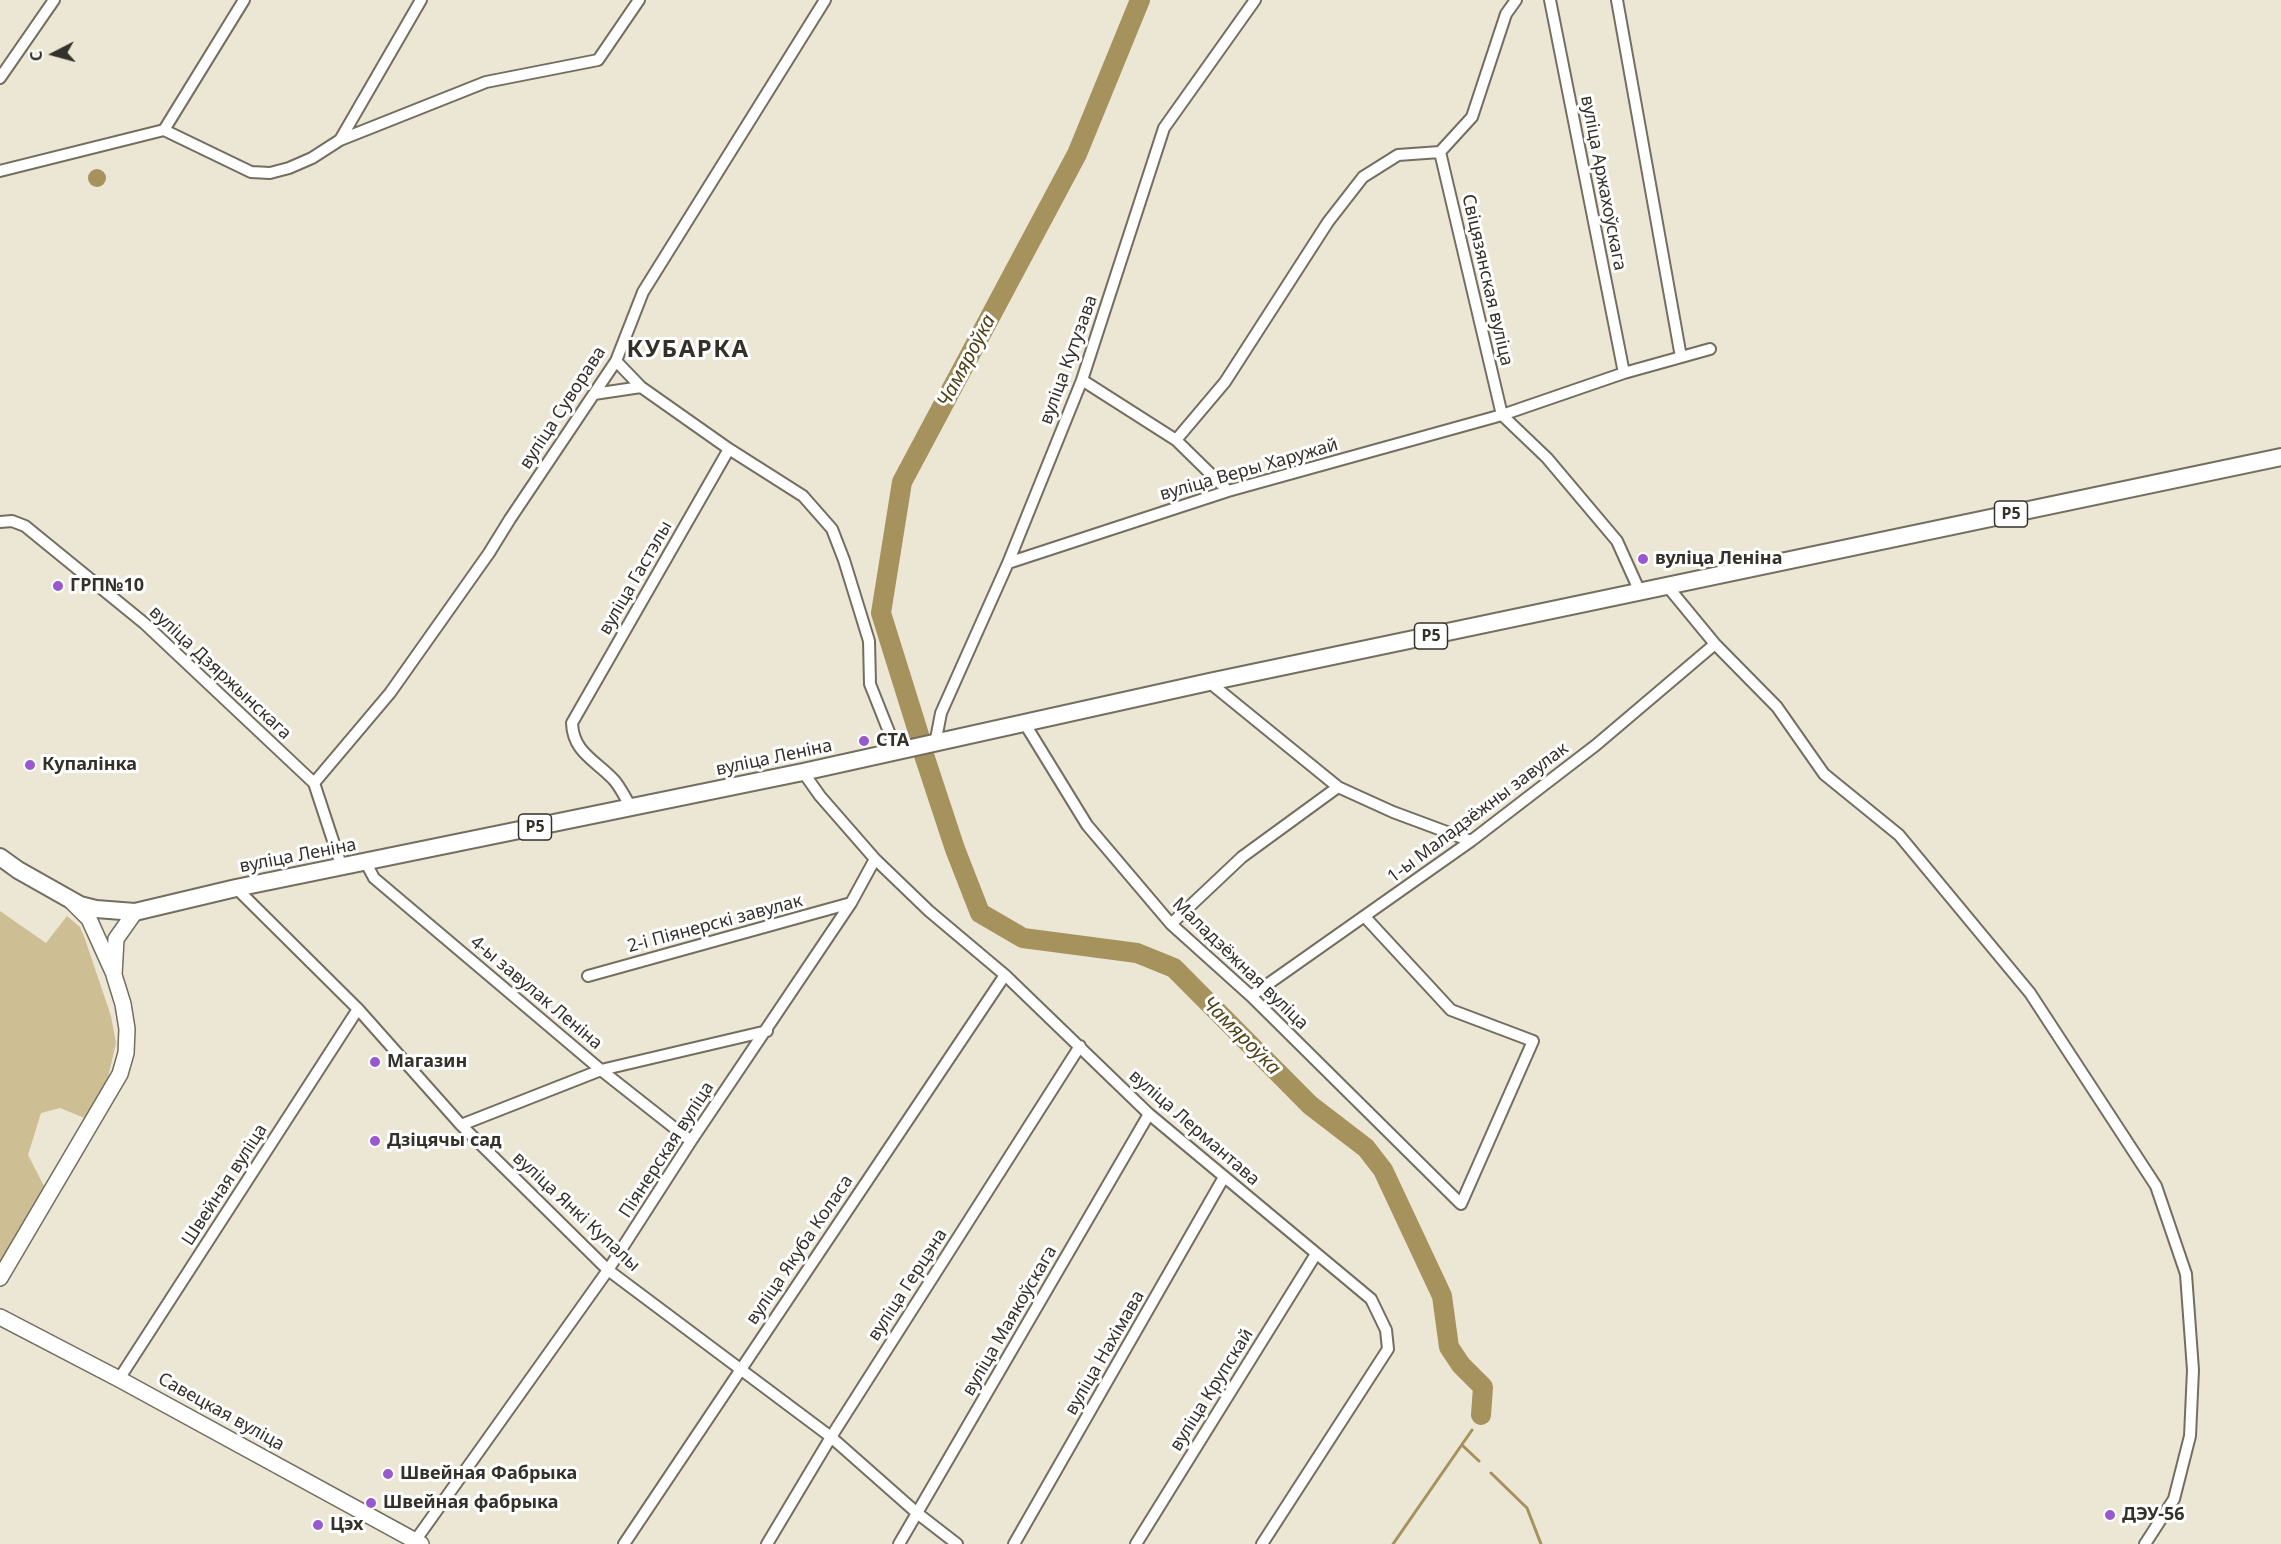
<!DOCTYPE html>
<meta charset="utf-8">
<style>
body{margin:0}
#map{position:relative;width:2281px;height:1544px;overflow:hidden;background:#ece6d5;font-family:"Noto Sans",sans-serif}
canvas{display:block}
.north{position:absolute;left:24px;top:24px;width:60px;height:60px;-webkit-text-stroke:4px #fff;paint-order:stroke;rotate:264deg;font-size:16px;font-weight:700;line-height:24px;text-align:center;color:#33312a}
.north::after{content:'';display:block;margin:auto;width:21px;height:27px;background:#33312a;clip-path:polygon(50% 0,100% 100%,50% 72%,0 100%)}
</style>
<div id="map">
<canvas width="2281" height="1544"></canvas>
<div class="north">С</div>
</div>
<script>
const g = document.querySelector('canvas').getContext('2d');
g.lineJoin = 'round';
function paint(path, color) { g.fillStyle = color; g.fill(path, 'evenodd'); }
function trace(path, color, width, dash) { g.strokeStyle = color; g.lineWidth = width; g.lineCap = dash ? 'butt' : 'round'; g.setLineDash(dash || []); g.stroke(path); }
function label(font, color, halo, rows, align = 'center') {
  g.font = font + ' "Noto Sans",sans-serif'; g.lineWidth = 6; g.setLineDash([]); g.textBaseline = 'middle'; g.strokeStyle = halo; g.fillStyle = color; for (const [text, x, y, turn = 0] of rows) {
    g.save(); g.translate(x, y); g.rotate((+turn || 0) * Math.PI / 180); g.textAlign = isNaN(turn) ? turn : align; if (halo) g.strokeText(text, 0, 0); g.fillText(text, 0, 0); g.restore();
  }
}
const green = new Path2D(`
 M0 911 46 943 67 916 80 927 85 939 111 1016 116 1043 106 1086 87 1119 60 1108 41 1113 28 1155 45 1188 0 1264Z`);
const water = new Path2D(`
 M88 178a9 9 0 1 1 18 0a9 9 0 1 1-18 0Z`);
const stream = new Path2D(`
 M1462 1445 1479 1461
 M1491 1473 1527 1508 1541 1544
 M1393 1544 1472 1430`);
const river = new Path2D(`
 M920 738 881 613 902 482 1077 154 1140 0
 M924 755 955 849 980 913 1023 938 1137 953 1174 968 1310 1105 1366 1148 1383 1170 1442 1296 1449 1347 1461 1365 1483 1387 1481 1415`);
const street = new Path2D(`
 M1550 0 1624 373
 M1617 0 1681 357
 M0 78 54 0
 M164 130 251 172 270 173 289 168 312 158 340 140 486 82 598 60 639 0
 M164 130 244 0
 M340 140 421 0
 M1440 152 1502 415 1547 458 1617 541 1640 592
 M0 171 164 130
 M616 361 641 387 729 449 803 496 832 529 844 560 869 641 870 684 897 752
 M1082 380 1176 440 1228 491
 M594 394 641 387
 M1176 440 1225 382 1328 222 1363 177 1398 155 1440 152 1472 117 1506 14 1516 0
 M0 522 12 521 25 526 144 623 314 783 342 868
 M1008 563 1228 491 1502 415 1624 373 1710 349
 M1668 587 1715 644 1777 707 1824 774 1899 835 2030 993 2156 1186 2186 1274 2193 1370 2190 1436 2174 1499 2145 1544
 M1209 682 1338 787
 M1025 724 1087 825 1171 924 1251 996 1461 1204 1533 1041 1451 1010 1365 917
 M935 744 941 713 1008 563 1082 380 1164 128 1255 0
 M803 772 820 796 875 859 929 911 1005 975 1149 1114 1371 1299 1386 1330 1388 1349 1262 1544
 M314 783 390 693 489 553 510 519 616 361 643 292 825 0
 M631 807C625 798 620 786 613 779 595 760 573 752 572 723L729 449
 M366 863 374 878 601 1070 691 1141
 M236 888 358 1009 461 1125 608 1270 831 1437 917 1513 957 1544
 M1171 924 1242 857 1338 787 1393 812 1471 841
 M588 976 851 903
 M1251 996 1471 841 1596 745 1715 644
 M461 1125 601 1070 767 1031
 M119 1379 358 1009
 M415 1541 608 1270 691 1141 851 903 875 859
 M624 1544 1005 975
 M767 1544 831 1437 1080 1046
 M899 1544 1149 1114
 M1014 1544 1224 1177
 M1136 1544 1316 1254`);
const secondary = new Path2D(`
 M71 901 89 919 113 972
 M0 1278 120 1074 126 1053 127 1029 123 1004 114 975 116 939 135 912
 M0 1317 119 1379 421 1544`);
const primary = new Path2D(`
 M0 857 18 870 80 905 96 909 135 912 236 888 803 772 1209 682 2281 457`);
const markers = [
 [1643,559,6,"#9958cd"],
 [58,586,6,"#9958cd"],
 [864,741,6,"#9958cd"],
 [30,765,6,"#9958cd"],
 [375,1062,6,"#9958cd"],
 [375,1141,6,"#9958cd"],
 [388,1474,6,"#9958cd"],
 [371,1503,6,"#9958cd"],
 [2110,1515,6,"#9958cd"],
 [318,1525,6,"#9958cd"]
];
const shields = [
 [2011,514,33],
 [1431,636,33],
 [535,827,33]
];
const shieldNames = [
 ["Р5",2011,514],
 ["Р5",1431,636],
 ["Р5",535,827]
];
const streetNames = [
 ["вуліца Аржахоўскага",1603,183,79],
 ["Свіцязянская вуліца",1487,280,77],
 ["вуліца Кутузава",1069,360,-70],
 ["вуліца Суворава",563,408,-57],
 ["вуліца Веры Харужай",1249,470,-16],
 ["вуліца Гастэлы",636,578,-60],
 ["вуліца Дзяржынскага",220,673,43],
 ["вуліца Леніна",774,758,-12],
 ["1-ы Маладзёжны завулак",1478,813,-37],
 ["вуліца Леніна",298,856,-11],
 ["2-і Піянерскі завулак",715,924,-15],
 ["Маладзёжная вуліца",1240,964,44],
 ["4-ы завулак Леніна",536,993,40],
 ["вуліца Лермантава",1194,1128,41],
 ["Піянерская вуліца",667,1150,-57],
 ["Швейная вуліца",225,1185,-57],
 ["вуліца Янкі Купалы",576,1212,43],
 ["вуліца Якуба Коласа",800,1250,-56],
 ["вуліца Герцэна",908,1285,-57],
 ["вуліца Маякоўскага",1010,1321,-60],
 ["вуліца Нахімава",1105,1353,-60],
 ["вуліца Крупскай",1212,1390,-58],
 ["Савецкая вуліца",221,1412,29]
];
const poiNames = [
 ["вуліца Леніна",1655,559],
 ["ГРП№10",70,586],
 ["СТА",876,741],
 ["Купалінка",42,765],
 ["Магазин",387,1062],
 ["Дзіцячы сад",387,1141],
 ["Швейная Фабрыка",400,1474],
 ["Швейная фабрыка",383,1503],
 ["ДЭУ-56",2122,1515],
 ["Цэх",330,1525]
];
const waterNames = [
 ["Чамяроўка",967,361,-62],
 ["Чамяроўка",1241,1036,45]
];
const districtNames = [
 ["КУБАРКА",688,350]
];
paint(green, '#cebe94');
paint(water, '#a5925c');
trace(stream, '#a5925c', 3);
trace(river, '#a5925c', 20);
trace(street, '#736e5f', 14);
trace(secondary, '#736e5f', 18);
trace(primary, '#736e5f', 20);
trace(street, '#fff', 10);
trace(secondary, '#fff', 15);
trace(primary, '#fff', 16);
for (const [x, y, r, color] of markers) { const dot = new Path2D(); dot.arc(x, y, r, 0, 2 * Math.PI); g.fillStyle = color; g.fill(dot); trace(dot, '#fff', 2); }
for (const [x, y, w] of shields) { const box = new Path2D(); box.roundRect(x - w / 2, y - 13, w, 26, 4.5); g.fillStyle = '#fff'; g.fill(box); trace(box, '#33312a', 1.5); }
label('bold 16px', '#33312a', null, shieldNames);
label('18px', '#33312a', '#fff', streetNames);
label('bold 18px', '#33312a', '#fff', poiNames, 'left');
label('italic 20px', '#504216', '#fff', waterNames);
g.letterSpacing = '1.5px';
label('bold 24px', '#33312a', '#fff', districtNames);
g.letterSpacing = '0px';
</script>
